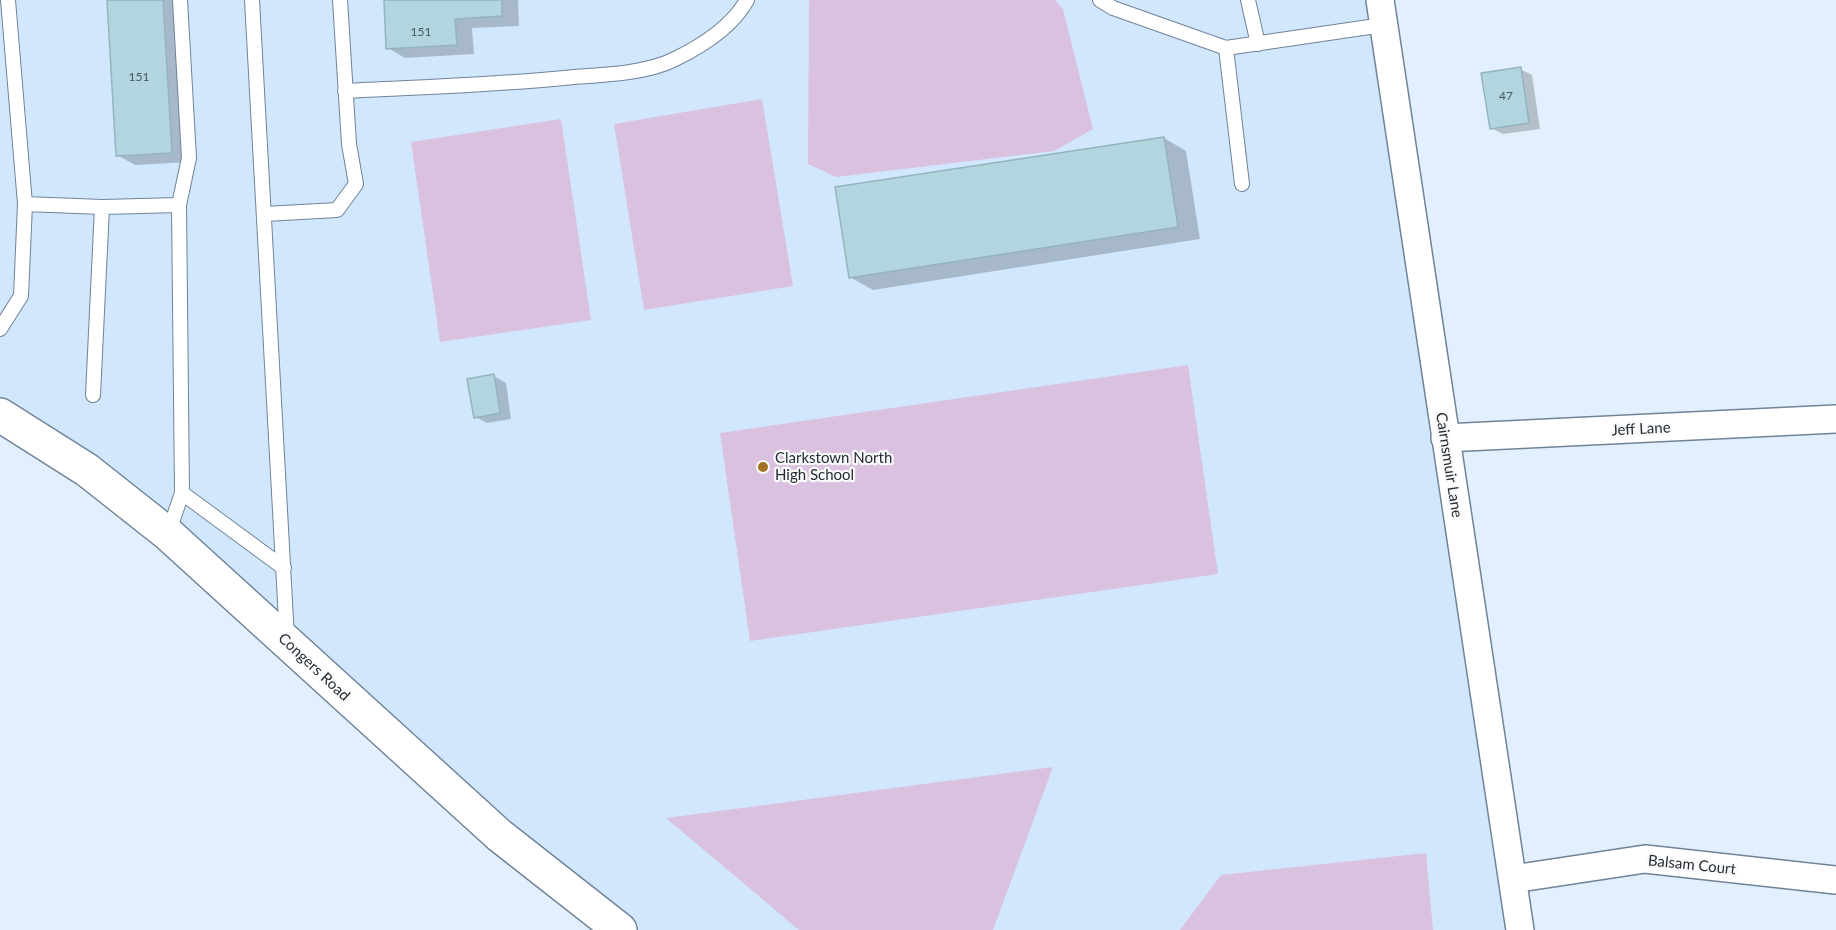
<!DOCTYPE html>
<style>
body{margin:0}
canvas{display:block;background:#e2effc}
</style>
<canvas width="1836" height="930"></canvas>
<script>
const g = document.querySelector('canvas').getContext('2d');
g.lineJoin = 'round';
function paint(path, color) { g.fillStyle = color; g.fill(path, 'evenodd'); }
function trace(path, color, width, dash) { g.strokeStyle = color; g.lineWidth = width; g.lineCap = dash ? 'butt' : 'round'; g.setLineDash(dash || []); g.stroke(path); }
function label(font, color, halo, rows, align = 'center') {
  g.font = font + ' Lato,sans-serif'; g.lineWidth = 4.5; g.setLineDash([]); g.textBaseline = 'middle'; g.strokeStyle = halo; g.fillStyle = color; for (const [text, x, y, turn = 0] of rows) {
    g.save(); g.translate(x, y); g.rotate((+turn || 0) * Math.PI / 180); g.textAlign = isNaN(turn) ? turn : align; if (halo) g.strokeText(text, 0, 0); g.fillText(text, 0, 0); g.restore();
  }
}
const built = new Path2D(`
 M0 0H1380L1520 930H619L287 643 0 419Z`);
const green = new Path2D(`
 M809 0H1055L1063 9 1093 129 1054 151 836 177 808 164Z
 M762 99 793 286 644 310 614 124Z
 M561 119 591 320 440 342 411 142Z
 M1188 365 1218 574 750 641 720 433Z
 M1053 767 993 930H799L666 818Z
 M1426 853 1433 930H1180L1221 875Z`);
const shadow = new Path2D(`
 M109 0H179L189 162 135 165 117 155Z
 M385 0H518L519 26 472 28 474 54 405 58 388 48Z
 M1520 69 1532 75 1540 129 1503 134 1491 128Z
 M1164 138 1186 151 1200 239 873 290 850 277Z
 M494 376 506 383 511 419 487 423 475 417Z`);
const building = new Path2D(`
 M107 0H163L172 153 116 156Z
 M384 0H502V16L455 19 457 45 386 49Z
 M1521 67 1529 123 1490 129 1481 73Z
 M1164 137 1178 227 849 278 835 187Z
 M494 374 500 413 474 418 467 379Z`);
const service = new Path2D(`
 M252 0 287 638
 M1100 0 1113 8 1226 48
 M1248 0 1258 44
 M345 91C422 87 498 85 574 77 603 75 647 73 673 60 700 47 732 27 747 0
 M1242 184 1226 48 1383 25
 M25 204 102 207 179 205
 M265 214 337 210 356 184 349 144 340 0
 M0 329 21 296 25 204 8 0
 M93 395 102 207
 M182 493 284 568
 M168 534 182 493 179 205 189 158 180 0`);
const minor = new Path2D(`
 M1380 0 1520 930
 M1445 438 1836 419
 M1513 879 1645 859 1836 880`);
const tertiary = new Path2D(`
 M0 415 87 470 168 534 499 835 620 930`);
const markers = [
 [763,467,6,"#a07424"]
];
const numberNames = [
 ["151",421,32],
 ["151",139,77],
 ["47",1506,96]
];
const streetNames = [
 ["Jeff Lane",1641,429,-3],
 ["Cairnsmuir Lane",1449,465,81],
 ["Congers Road",314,667,43],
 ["Balsam Court",1692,865,6]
];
const poiNames = [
 ["Clarkstown North",775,458],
 ["High School",775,475]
];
paint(built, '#d1e7fe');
paint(green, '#d9c1df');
paint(shadow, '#0003');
paint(building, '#b3d5df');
trace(building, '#93b4bd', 1.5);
trace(service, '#708398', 16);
trace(minor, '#708398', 30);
trace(tertiary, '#708398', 36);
trace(service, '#fff', 14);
trace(minor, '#fff', 27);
trace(tertiary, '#fff', 33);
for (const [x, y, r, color] of markers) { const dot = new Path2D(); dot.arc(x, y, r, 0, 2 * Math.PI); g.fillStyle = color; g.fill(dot); trace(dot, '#fafafa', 2); }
label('12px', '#485660', null, numberNames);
label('15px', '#242c35', '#fafafa', streetNames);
label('15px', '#242c35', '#fafafa', poiNames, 'left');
</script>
